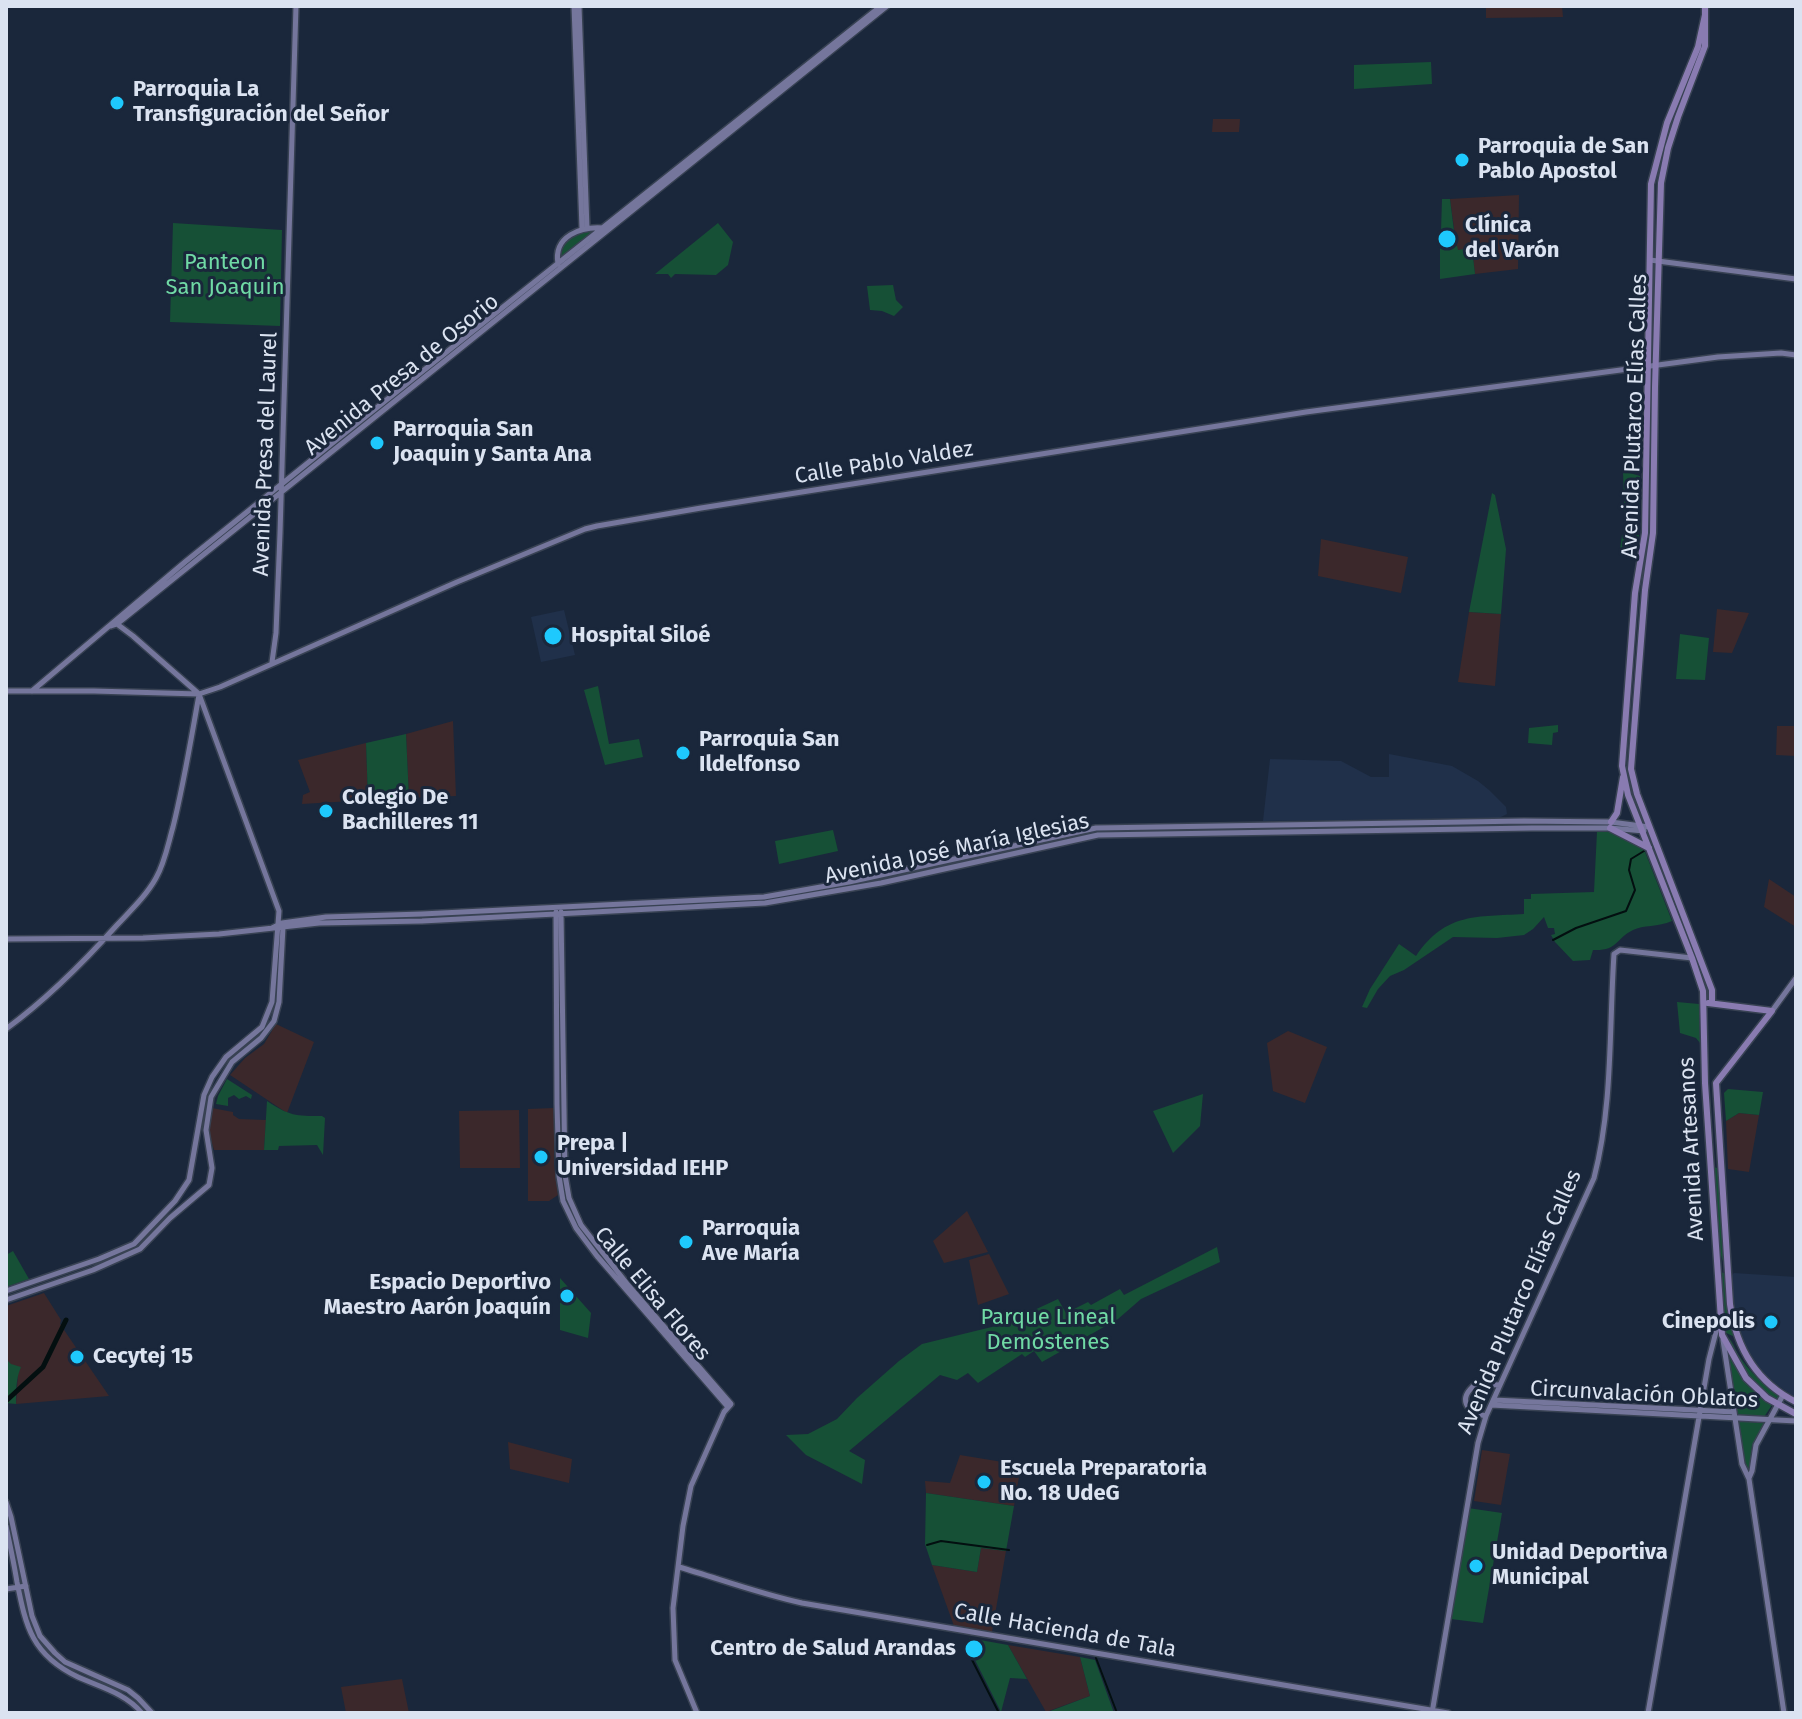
<!DOCTYPE html>
<meta charset="utf-8">
<style>
body{margin:0}
#map{position:relative;width:1802px;height:1719px;overflow:hidden;background:#1a273b;font-family:"Fira Sans",sans-serif}
canvas{display:block}
.frame{position:absolute;inset:0;border:8px solid #dbe3f1;pointer-events:none}
</style>
<div id="map">
<canvas width="1802" height="1719"></canvas>
<div class="frame"></div>
</div>
<script>
const g = document.querySelector('canvas').getContext('2d');
g.lineJoin = 'round';
function paint(path, color) { g.fillStyle = color; g.fill(path, 'evenodd'); }
function trace(path, color, width, dash) { g.strokeStyle = color; g.lineWidth = width; g.lineCap = dash ? 'butt' : 'round'; g.setLineDash(dash || []); g.stroke(path); }
function label(font, color, halo, rows, align = 'center') {
  g.font = font + ' "Fira Sans",sans-serif'; g.lineWidth = 6; g.setLineDash([]); g.textBaseline = 'middle'; g.strokeStyle = halo; g.fillStyle = color; for (const [text, x, y, turn = 0] of rows) {
    g.save(); g.translate(x, y); g.rotate((+turn || 0) * Math.PI / 180); g.textAlign = isNaN(turn) ? turn : align; if (halo) g.strokeText(text, 0, 0); g.fillText(text, 0, 0); g.restore();
  }
}
const built = new Path2D(`
 M564 610 575 655 541 662 531 617Z
 M1389 754 1452 766 1478 781 1489 790 1506 807 1507 814 1499 818 1263 821 1270 759 1341 761 1371 777H1389Z
 M1734 1273 1796 1277V1398L1768 1379 1755 1366 1746 1351 1736 1324 1733 1303 1731 1276Z`);
const education = new Path2D(`
 M1486 6H1562L1563 17 1486 18Z
 M1213 119H1240L1239 132H1212Z
 M1519 195 1518 269 1475 274 1472 249 1457 250 1450 199Z
 M1321 539 1408 557 1401 593 1318 576Z
 M1717 609 1749 613 1732 653 1713 652Z
 M1469 612 1501 614 1495 686 1458 682Z
 M453 721 456 796 409 798 406 734Z
 M1777 726H1796V756L1776 755Z
 M366 743 368 800 302 804 303 795 310 792 298 760Z
 M1769 879 1796 897V927L1764 907Z
 M276 1024 314 1042 287 1113 230 1075 245 1058 264 1044Z
 M1288 1031 1327 1047 1305 1103 1273 1091 1267 1043Z
 M212 1108 233 1112V1115L239 1119 266 1120 264 1150H214L209 1133Z
 M554 1108V1165L558 1195 549 1201H528V1109Z
 M519 1110 520 1168H460L459 1111Z
 M1739 1113 1759 1115 1749 1172 1728 1169 1726 1121Z
 M967 1211 988 1252 944 1263 933 1241Z
 M989 1254 1009 1294 978 1305 969 1260Z
 M44 1293 61 1320 60 1324 109 1396 16 1404 18 1373 6 1359V1306Z
 M508 1442 572 1459 569 1483 510 1469Z
 M1482 1450 1510 1454 1501 1505 1474 1501Z
 M960 1455 1021 1465 1014 1506 926 1493 925 1481 950 1483Z
 M981 1548 1006 1551 992 1632 954 1626 932 1565 977 1572Z
 M1008 1645 1080 1657 1090 1696 1046 1712Z
 M402 1679 409 1713H346L341 1687Z`);
const green = new Path2D(`
 M1431 62 1432 84 1354 89V65Z
 M1442 199H1450L1454 231H1441Z
 M173 223 282 230 280 326 170 322Z
 M718 223 733 242 728 265 716 275 675 274 671 278 668 274H655Z
 M595 230 559 260C566 237 571 233 595 230Z
 M1457 246 1458 250 1472 248 1475 274 1440 279V247Z
 M893 285 896 300 903 307 894 316 882 311 870 310 867 286Z
 M1623 471 1640 476 1639 526H1625Z
 M1492 493 1495 495 1506 549 1501 614 1469 612Z
 M1622 535H1639L1637 550H1620Z
 M1680 634 1709 638 1705 680 1676 679Z
 M598 686 609 744 639 739 643 757 605 765 584 690Z
 M1558 725V732L1553 733 1552 745 1528 743 1529 728Z
 M406 734 409 798 368 800 366 743Z
 M833 830 838 851 779 864 775 841Z
 M1597 832H1611L1644 849 1672 921C1658 927 1643 925 1633 930 1615 939 1618 951 1593 950L1590 960 1573 961 1555 942 1551 935 1555 934 1554 928H1548L1544 917 1533 929 1524 935 1497 938 1453 937 1404 970 1390 976 1378 989 1367 1008 1362 1007 1370 989 1399 944 1416 956C1446 912 1477 917 1524 914V899H1531V894L1594 892Z
 M1677 1002 1699 1004 1700 1043 1696 1038 1680 1033Z
 M227 1079 252 1095 251 1099 246 1096 239 1099 234 1095 228 1098V1106L216 1104 218 1096Z
 M1728 1089 1763 1092 1759 1115 1739 1113 1726 1121 1724 1093Z
 M1203 1094 1200 1126 1173 1153 1153 1111Z
 M267 1101C290 1116 295 1116 322 1116L325 1118 323 1155 317 1145 279 1146 278 1150H264Z
 M1714 1167 1717 1168 1722 1198 1725 1265C1714 1248 1715 1190 1714 1167Z
 M1217 1247 1220 1262 1141 1299 1118 1319 1042 1362 1034 1351 1025 1357 1022 1354 978 1383 968 1373 957 1380 940 1375 849 1451 865 1460 862 1484 806 1455 786 1435 808 1434 837 1419 857 1398 899 1361 922 1344 1004 1324 1058 1299 1066 1313 1088 1302 1091 1305 1120 1289 1124 1295Z
 M13 1251 29 1279 6 1287V1255Z
 M1720 1268 1721 1272 1726 1274 1730 1314 1735 1337 1724 1332Z
 M560 1278 591 1313 588 1338 560 1330Z
 M1728 1337C1734 1343 1734 1347 1738 1354 1748 1370 1764 1386 1781 1396L1777 1402C1753 1385 1737 1365 1728 1337Z
 M1726 1350C1740 1371 1752 1390 1772 1405L1764 1417 1737 1415Z
 M6 1359 11 1364 21 1367C16 1378 16 1391 16 1404L6 1403Z
 M1738 1421 1764 1423 1752 1446 1749 1475 1745 1461Z
 M926 1493 1014 1506 1006 1551 981 1548 977 1572 932 1565 925 1544Z
 M1468 1508 1502 1513 1483 1623 1451 1619Z
 M969 1638 1008 1645 1027 1679 1010 1678 1001 1712 968 1646Z
 M1080 1657 1095 1660 1114 1713H1045L1090 1696Z`);
const stream = new Path2D(`
 M1553 940 1576 928 1626 911 1635 890 1629 870 1631 859 1644 851
 M927 1545 941 1541 1009 1550
 M965 1646 999 1713
 M1096 1658 1117 1713`);
const canal = new Path2D(`
 M6 1401 43 1367 66 1320`);
const secondary = new Path2D(`
 M574 6 582 229
 M579 6 587 228
 M1650 260 1796 279
 M558 264C553 236 581 226 604 228
 M111 626 117 624 887 6
 M272 662 276 633 280 533 296 6
 M6 691H94L199 694 220 687 457 582 585 529 597 526 701 508 1306 412 1718 357 1781 353 1796 355
 M32 691 185 562 340 437 881 6
 M556 912 557 1104 559 1176 563 1201 576 1228 597 1256 728 1407
 M561 912 565 1175 569 1198 581 1225 628 1285 731 1404 724 1412 691 1486 683 1526 673 1608 675 1660 697 1713
 M272 928 282 923 326 917 422 914 764 897 849 882 1096 828 1524 821 1611 822 1649 827
 M6 939 143 938 219 934 319 923 422 921 765 903 881 883 1098 835 1532 828H1610L1644 831
 M1772 1011 1796 978
 M6 1029C47 999 83 963 117 925 131 910 146 896 156 878 165 862 168 844 173 827 184 783 191 739 199 695
 M6 1291 99 1259 134 1244 175 1201 189 1180 204 1095 212 1077 226 1057 262 1027 272 1002 279 911 199 694 133 636 117 624
 M6 1300 93 1270 140 1249 170 1218 209 1185 212 1168 206 1130 211 1097 232 1062 261 1038 274 1021 279 1002 283 927
 M1723 1340 1742 1464 1749 1479 1784 1713
 M1494 1400 1734 1412
 M1491 1405 1796 1421
 M1486 1416C1466 1412 1457 1399 1476 1384L1500 1385
 M1749 1478 1752 1471 1756 1445 1783 1395
 M6 1502 11 1517 32 1616 40 1636 55 1653 65 1662 128 1690 138 1698 152 1713
 M6 1526C10 1545 14 1563 17 1582 26 1627 32 1655 78 1677 100 1687 125 1693 142 1713
 M679 1567C720 1579 760 1594 802 1603L1448 1713
 M6 1589 26 1586
 M1432 1713 1478 1443 1486 1416 1594 1178C1613 1105 1609 1029 1614 954L1620 950 1692 958
 M1648 1713 1709 1359 1719 1320`);
const primary = new Path2D(`
 M1705 6V46L1678 117 1668 148 1661 183 1655 387 1653 533 1645 590 1631 769 1637 794 1712 990V1003
 M1705 15 1698 47 1667 123 1651 184 1645 533 1635 593 1622 766 1628 795 1692 958 1703 991 1705 1083 1722 1335 1746 1378 1767 1398 1796 1414
 M1611 822 1617 813 1623 777
 M1610 828 1649 848
 M1708 1003 1772 1011 1716 1083 1730 1304C1736 1347 1756 1382 1796 1402`);
const markers = [
 [117,103,8,"#1ec9fd"],
 [1462,160,8,"#1ec9fd"],
 [1447,239,10,"#1ec9fd"],
 [377,443,8,"#1ec9fd"],
 [553,636,10,"#1ec9fd"],
 [683,753,8,"#1ec9fd"],
 [326,811,8,"#1ec9fd"],
 [541,1157,8,"#1ec9fd"],
 [686,1242,8,"#1ec9fd"],
 [567,1296,8,"#1ec9fd"],
 [1771,1322,8,"#1ec9fd"],
 [77,1357,8,"#1ec9fd"],
 [984,1482,8,"#1ec9fd"],
 [1476,1566,8,"#1ec9fd"],
 [974,1649,10,"#1ec9fd"]
];
const poiNames = [
 ["Parroquia La",133,90],
 ["Transfiguración del Señor",133,115],
 ["Parroquia de San",1478,147],
 ["Pablo Apostol",1478,172],
 ["Clínica",1465,226],
 ["del Varón",1465,251],
 ["Parroquia San",393,430],
 ["Joaquin y Santa Ana",393,455],
 ["Hospital Siloé",571,636],
 ["Parroquia San",699,740],
 ["Ildelfonso",699,765],
 ["Colegio De",342,798],
 ["Bachilleres 11",342,823],
 ["Prepa |",557,1144],
 ["Universidad IEHP",557,1169],
 ["Parroquia",702,1229],
 ["Ave María",702,1254],
 ["Espacio Deportivo",551,1283,"right"],
 ["Maestro Aarón Joaquín",551,1308,"right"],
 ["Cinepolis",1755,1322,"right"],
 ["Cecytej 15",93,1357],
 ["Escuela Preparatoria",1000,1469],
 ["No. 18 UdeG",1000,1494],
 ["Unidad Deportiva",1492,1553],
 ["Municipal",1492,1578],
 ["Centro de Salud Arandas",956,1649,"right"]
];
const parkNames = [
 ["Panteon",225,263],
 ["San Joaquin",225,288],
 ["Parque Lineal",1048,1318],
 ["Demóstenes",1048,1343]
];
const streetNames = [
 ["Avenida Presa de Osorio",402,375,-39],
 ["Avenida Plutarco Elías Calles",1635,416,-88],
 ["Avenida Presa del Laurel",266,454,-88],
 ["Calle Pablo Valdez",884,463,-9],
 ["Avenida José María Iglesias",957,849,-12],
 ["Avenida Artesanos",1692,1149,-93],
 ["Calle Elisa Flores",652,1294,50],
 ["Avenida Plutarco Elías Calles",1520,1302,-67],
 ["Circunvalación Oblatos",1644,1395,3],
 ["Calle Hacienda de Tala",1065,1631,10]
];
paint(built, '#20304a');
paint(education, '#3b282b');
paint(green, '#165036');
trace(stream, '#030f10', 2);
trace(canal, '#030f10', 5);
trace(secondary, '#384253', 8);
trace(primary, '#384253', 9);
trace(secondary, '#75769c', 5);
trace(primary, '#897bb1', 6);
for (const [x, y, r, color] of markers) { const dot = new Path2D(); dot.arc(x, y, r, 0, 2 * Math.PI); g.fillStyle = color; g.fill(dot); trace(dot, '#1a273b', 3); }
label('bold 22px', '#dbe3f1', '#1a273b', poiNames, 'left');
label('22px', '#70daa5', '#1a273b', parkNames);
label('22px', '#dbe3f1', '#1a273b', streetNames);
</script>
